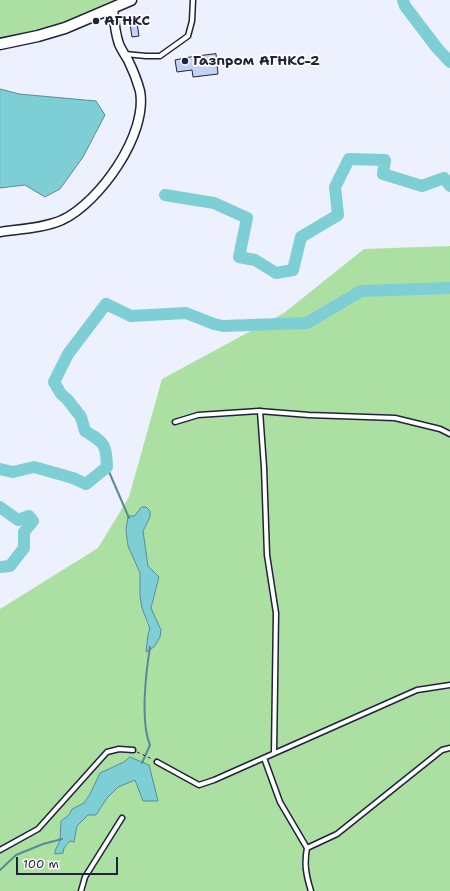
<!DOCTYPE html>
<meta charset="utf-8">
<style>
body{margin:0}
#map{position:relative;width:450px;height:891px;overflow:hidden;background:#ecf1fd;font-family:"Shantell Sans",sans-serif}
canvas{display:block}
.scale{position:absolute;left:16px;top:857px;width:102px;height:18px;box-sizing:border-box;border:2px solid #22223b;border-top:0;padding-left:5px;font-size:12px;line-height:14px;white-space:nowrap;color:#22223b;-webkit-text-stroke:3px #fff;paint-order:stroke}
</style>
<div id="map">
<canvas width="450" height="891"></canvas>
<div class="scale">100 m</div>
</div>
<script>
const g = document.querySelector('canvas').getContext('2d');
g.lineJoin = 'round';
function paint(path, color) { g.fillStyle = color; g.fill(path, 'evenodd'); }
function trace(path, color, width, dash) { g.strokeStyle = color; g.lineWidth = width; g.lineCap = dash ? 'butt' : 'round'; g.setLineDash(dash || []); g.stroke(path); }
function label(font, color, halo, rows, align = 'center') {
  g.font = font + ' "Shantell Sans",sans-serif'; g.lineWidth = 3.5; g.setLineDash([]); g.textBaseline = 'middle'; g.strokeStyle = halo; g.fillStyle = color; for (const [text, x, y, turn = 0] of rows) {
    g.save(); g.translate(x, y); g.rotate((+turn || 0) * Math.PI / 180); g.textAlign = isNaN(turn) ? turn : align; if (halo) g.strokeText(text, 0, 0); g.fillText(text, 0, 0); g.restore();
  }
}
const green = new Path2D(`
 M0 0H122L64 25 0 41Z
 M450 246V891H0V609L98 548 129 497 162 379 284 313 364 249ZM134 516 150 517 143 531 148 566 159 578 151 609 161 630 146 652 148 634 150 629 146 621 140 596V573L128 546 126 530 128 517ZM124 762 158 801 135 780 118 787 107 798 96 815H88L77 826 74 842 70 841 64 848 55 851 60 840 61 821 69 815 72 809 84 803 90 794 100 773Z`);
const water = new Path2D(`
 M0 89 19 94 96 101 105 115 83 157 60 189 45 197 25 185 0 188Z
 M142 507H146L150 511V517L143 531 148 566 159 577 151 608 161 630 160 637 154 647 146 652 148 634 150 629 142 608 140 596V573L128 546 126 530 128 516H134Z
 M130 757 149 765 158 801H143L135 780 118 787 107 798 96 815H88L77 826 74 842 70 841 64 848 63 853 55 854V851L60 840 61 821 69 815 72 809 84 803 90 794 100 773 124 762Z`);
const stream = new Path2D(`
 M107 467 129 518
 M142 763 150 745C140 722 146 672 150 647
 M0 870 16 855 43 844 62 839`);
const river = new Path2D(`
 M403 0 405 6 437 48 450 62
 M165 195 214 203 247 218 239 257 255 260 276 273 293 270 301 237 338 215 335 187 349 159 385 160 383 174 422 186 444 178 450 186
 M0 469 13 472 34 467 73 478 86 484 107 467C106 444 105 443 85 431L81 417 67 399 61 394 54 382 68 354 106 304 131 316 186 313 214 324 223 326 307 323 361 291 450 288
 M0 507 18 520 29 516 33 521 24 532V548L10 566 0 567`);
const building = new Path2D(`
 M137 23 139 36 132 37 130 24Z
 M216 54 218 74 193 77 192 70 177 72 175 60 190 57Z`);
const path = new Path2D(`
 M137 752 152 759`);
const service = new Path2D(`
 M125 54 146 56H160L188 36 192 21 193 0
 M260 411 264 467 267 555 276 613 274 753
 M175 422 198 415 259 411 309 415 395 418 440 429 450 434
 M264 758 280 802 307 848
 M157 762 199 785 214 780 417 690 450 685
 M0 850 38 829 107 752 119 749 133 750
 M81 891 85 877 122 818
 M311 891C306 875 304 864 307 848L337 834 442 750 450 748`);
const minor = new Path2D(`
 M0 232C20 229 44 228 62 220 100 202 148 134 140 91 137 80 133 70 128 60 125 55 121 49 119 44 115 33 114 20 113 8`);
const tertiary = new Path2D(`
 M0 44 38 36 65 28 131 0`);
const markers = [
 [96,21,4,"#22223b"],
 [185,61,4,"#22223b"]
];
const poiNames = [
 ["АГНКС",104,21],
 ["Газпром АГНКС-2",193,61]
];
paint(green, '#ace0a2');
paint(water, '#7ecfd5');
trace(water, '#598a97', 1);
trace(stream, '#598a97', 2);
trace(river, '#7ecfd5', 12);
paint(building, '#c1d1f7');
trace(building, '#22223b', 1);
trace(service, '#22223b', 7);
trace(minor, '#22223b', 11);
trace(tertiary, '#22223b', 13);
trace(path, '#22223b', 1, [3, 3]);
trace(service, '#fff', 4);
trace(minor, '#fff', 8);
trace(tertiary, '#fff', 10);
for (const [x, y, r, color] of markers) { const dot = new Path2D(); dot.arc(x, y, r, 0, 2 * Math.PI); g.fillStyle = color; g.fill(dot); trace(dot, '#fff', 1.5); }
label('bold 14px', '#22223b', '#fff', poiNames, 'left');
</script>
